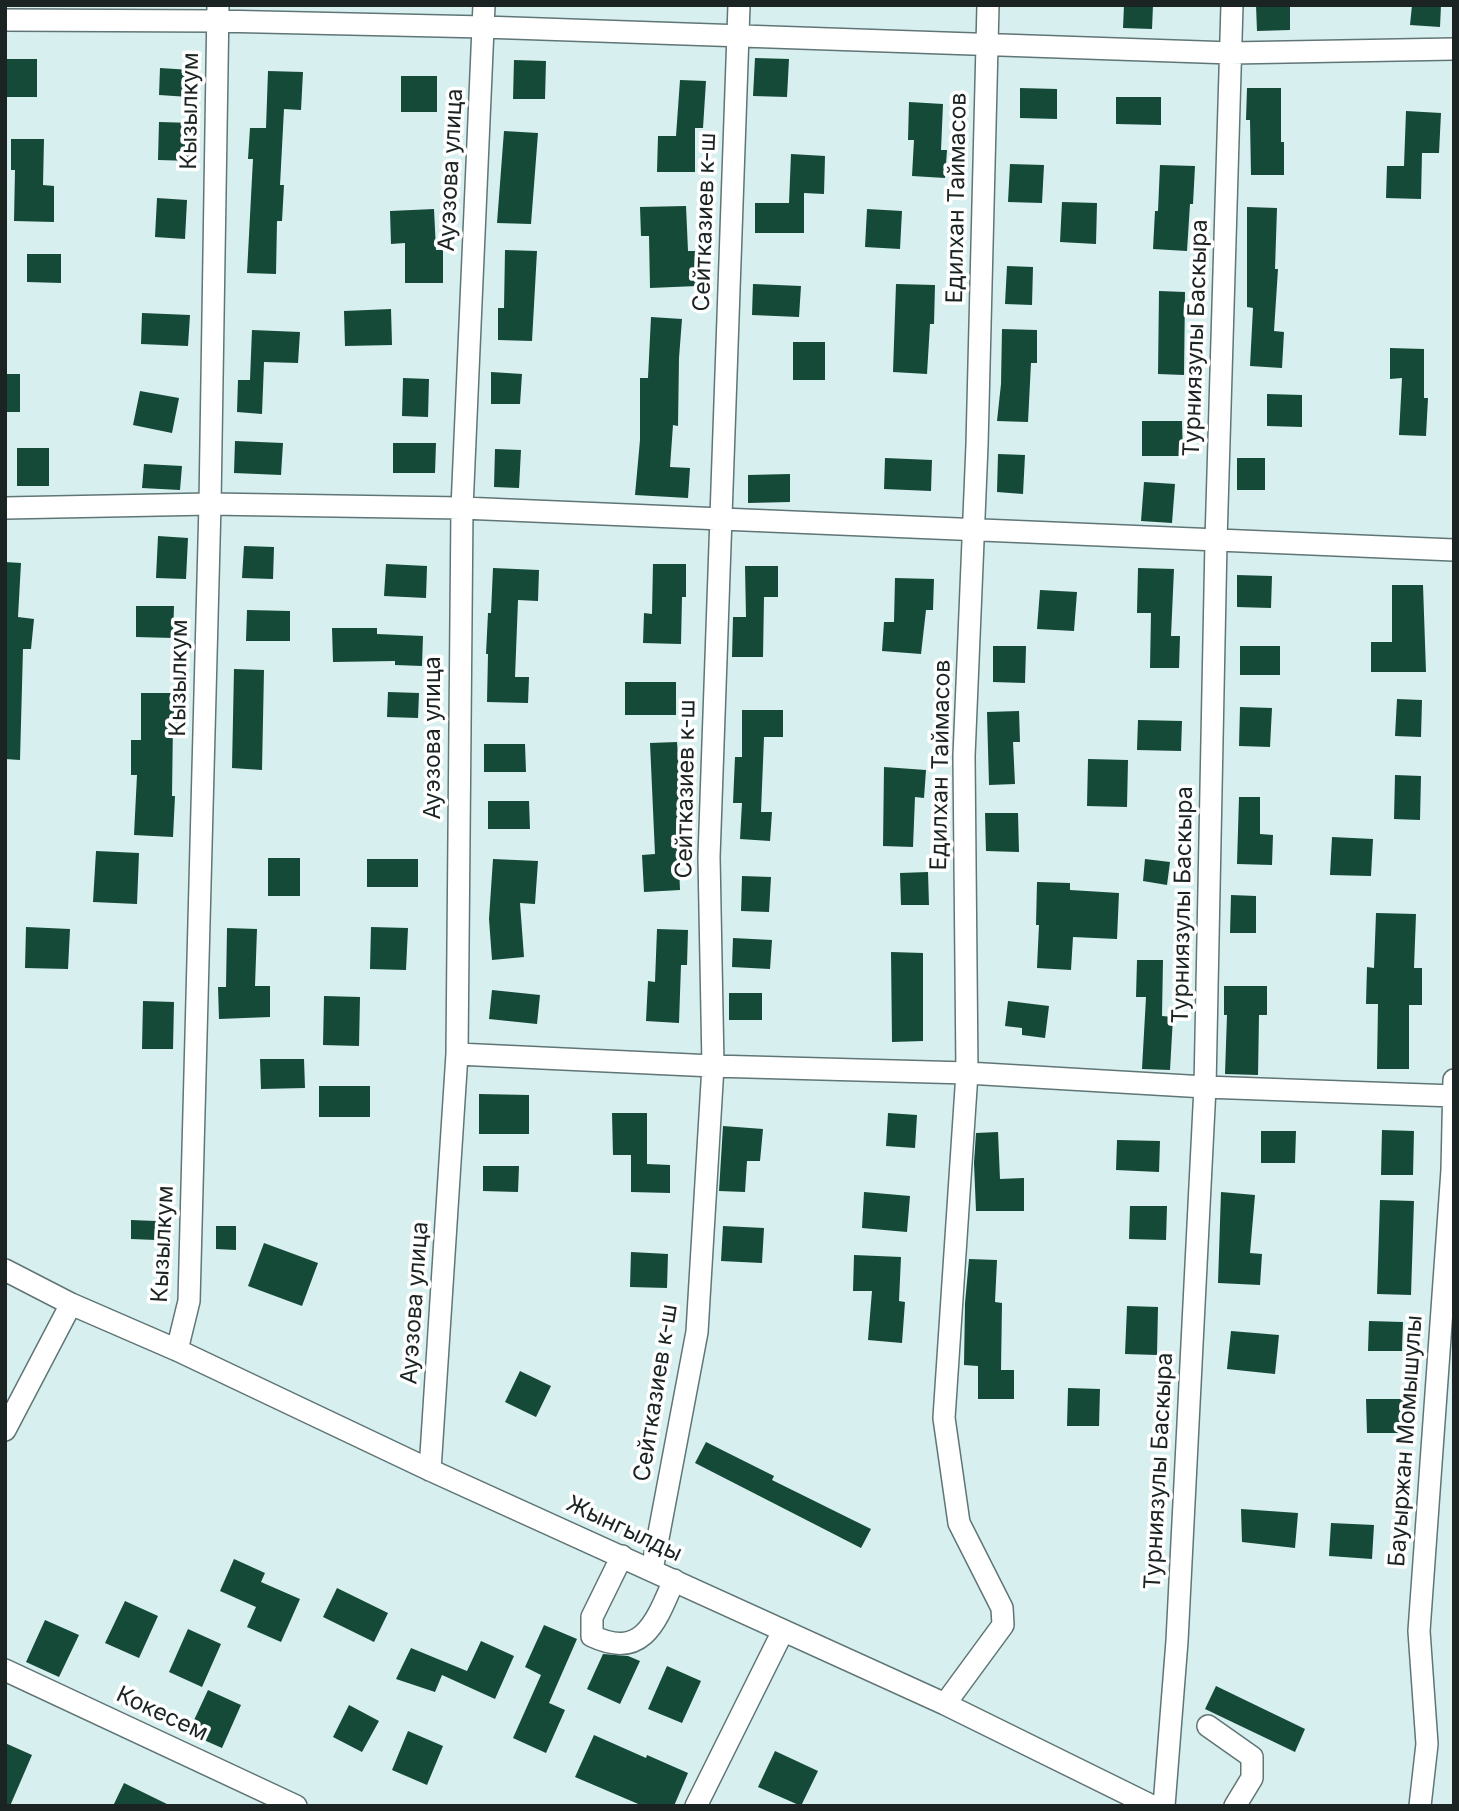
<!DOCTYPE html>
<meta charset="utf-8">
<style>
body{margin:0}
#map{position:relative;width:1459px;height:1811px;overflow:hidden;background:#d7efef;font-family:Inter,sans-serif}
canvas{display:block}
.frame{position:absolute;inset:0;border:7px solid #1b2323;pointer-events:none}
</style>
<div id="map">
<canvas width="1459" height="1811"></canvas>
<div class="frame"></div>
</div>
<script>
const g = document.querySelector('canvas').getContext('2d');
g.lineJoin = 'round';
function paint(path, color) { g.fillStyle = color; g.fill(path, 'evenodd'); }
function trace(path, color, width, dash) { g.strokeStyle = color; g.lineWidth = width; g.lineCap = dash ? 'butt' : 'round'; g.setLineDash(dash || []); g.stroke(path); }
function label(font, color, halo, rows, align = 'center') {
  g.font = font + ' Inter,sans-serif'; g.lineWidth = 7; g.setLineDash([]); g.textBaseline = 'middle'; g.strokeStyle = halo; g.fillStyle = color; for (const [text, x, y, turn = 0] of rows) {
    g.save(); g.translate(x, y); g.rotate((+turn || 0) * Math.PI / 180); g.textAlign = isNaN(turn) ? turn : align; if (halo) g.strokeText(text, 0, 0); g.fillText(text, 0, 0); g.restore();
  }
}
const building = new Path2D(`
 M1124 5H1153L1152 29 1123 28Z
 M1256 5H1290V30L1257 31Z
 M1412 5H1441L1440 27 1410 25Z
 M755 58 789 59 787 97 753 96Z
 M5 59H37V97H5Z
 M514 60 546 61 545 99H513Z
 M160 68 191 70 189 97 159 95Z
 M268 71 303 72 301 110 284 109 280 185H284L282 221H277L276 274 247 273 253 159H248L250 128H266Z
 M401 76H437V112H401Z
 M680 80 706 81 703 128H695V172H657L658 136H676Z
 M1020 88 1057 89V119L1020 118Z
 M1247 88H1281V142H1284V175H1251L1250 120H1246Z
 M1116 97H1161V125L1116 124Z
 M909 102 943 104 941 150H947L945 178 912 176 914 140H908Z
 M1406 111 1441 113 1439 153H1422L1421 199 1386 198 1387 166H1404Z
 M159 122 194 123 192 161 158 160Z
 M504 131 538 133 531 224 497 223Z
 M11 139H44L43 185 54 186V222L14 221 15 170H11Z
 M791 154 825 156 824 194 804 193V233H755V203H789Z
 M1010 164 1044 165 1042 203 1008 202Z
 M1160 165 1195 166 1193 204H1190L1187 251 1153 249 1155 211H1158Z
 M157 198 187 200 185 239 155 237Z
 M1062 202 1097 203 1096 244 1060 242Z
 M686 206 688 251H696L697 286 650 288 649 236H641L640 207Z
 M1247 207 1277 208 1275 269H1278L1274 331 1284 332 1282 368 1250 366 1253 308 1247 307Z
 M434 209 436 250H443V283H405V243L391 244 390 211Z
 M867 209 902 211 900 249 865 247Z
 M505 250 537 251 532 341 498 340V308H504Z
 M27 254H61V283L27 282Z
 M1007 266 1033 267 1032 305 1005 304Z
 M753 284 801 286 799 317 752 315Z
 M896 284 935 285 934 324H930L927 374 893 372Z
 M1159 291 1185 292 1184 375 1158 374Z
 M391 309 392 345 345 346 344 311Z
 M142 313 190 315 188 346 141 344Z
 M651 317 682 319 679 358 678 426 673 425 670 467 690 468 688 498 635 495 640 440V378H648Z
 M1002 329 1037 330V363H1031L1028 422 997 421 1001 384Z
 M252 330 300 332 298 363 264 362 262 414 237 412 238 380H250Z
 M793 342H825V380H793Z
 M1390 348 1424 349V398H1428L1426 436 1399 435 1402 378 1390 379Z
 M491 372 522 374 520 404H491Z
 M5 374H20V412H5Z
 M403 378 429 379 428 417 402 416Z
 M140 391 179 398 172 433 133 425Z
 M1267 394 1302 395V427L1267 426Z
 M1142 421H1182L1183 456H1142Z
 M235 441 283 443 281 475 234 473Z
 M393 443H436L435 473H393Z
 M17 448H49V486H17Z
 M495 449 521 450 519 488 494 487Z
 M998 454 1025 455 1023 494 997 492Z
 M885 458 932 460 931 491 884 489Z
 M1237 458H1265V490H1237Z
 M144 464 182 466 180 490 142 488Z
 M790 474V502L748 503V475Z
 M1144 482 1175 484 1172 523 1141 521Z
 M158 536 188 538 186 579 156 578Z
 M244 546 274 547 273 579 242 578Z
 M5 562 21 563 18 617 34 619 31 649H23L20 760 5 759Z
 M386 564 427 566 426 598 384 596Z
 M653 564H686V597H682L681 644 643 643 644 613 652 614Z
 M745 566H778V597H764L763 657H732L733 617H746Z
 M493 568 539 570 538 601 518 600 515 677H529L528 703 487 702 488 654H486L488 613H491Z
 M1138 568 1174 569 1171 636H1180L1179 668H1150L1151 613H1137Z
 M1237 575 1272 576 1271 608 1237 607Z
 M895 578 934 579 933 610H926L921 654 882 651 884 622H894Z
 M1392 585H1423L1426 672H1371V642H1392Z
 M1040 590 1077 592 1074 631 1037 629Z
 M136 606H174L173 638 136 637Z
 M247 610 290 611V641H246Z
 M332 628H377V634L423 636 422 666 395 665V661L333 662Z
 M993 646H1026L1025 683 993 682Z
 M1240 646H1280V675H1240Z
 M234 669 264 670 262 770 232 768Z
 M625 682H676V715H625Z
 M388 692 419 693 418 718 387 717Z
 M141 693H181V723L173 722 172 796H175L173 837 134 835 137 775H131V740H141Z
 M1397 699 1422 700 1421 737 1395 736Z
 M1240 707 1272 708 1270 747 1239 746Z
 M742 710H783V737H764L761 812H772L770 841 740 839 742 803H733L735 757H742Z
 M1019 711 1020 742H1013L1015 784 989 785 987 712Z
 M1138 720 1182 721 1181 751 1137 750Z
 M677 742 684 841H678L680 890 644 892 642 855 655 854 650 743Z
 M484 744H525L526 772H484Z
 M1088 759 1128 760 1127 807 1087 806Z
 M884 767 926 770 924 798 915 797 913 847 883 846Z
 M1395 775 1421 776 1420 820 1394 819Z
 M1239 797H1260V834L1273 835 1272 865 1237 864Z
 M488 801H529L530 829H488Z
 M985 813H1018L1019 852 986 851Z
 M1332 837 1373 839 1371 876 1330 875Z
 M96 851 139 853 137 904 93 902Z
 M268 858H300V896H268Z
 M367 859H418V887H367Z
 M493 859 538 861 535 904 520 903 524 957 492 960 489 919Z
 M1145 859 1170 862 1167 885 1143 881Z
 M928 872 929 905H901L900 873Z
 M742 876 771 877 769 912 741 911Z
 M1037 882 1070 883V890L1119 893 1117 939 1073 937 1071 970 1037 968 1039 925H1036Z
 M1231 895 1256 896V933H1230Z
 M1376 913 1416 914 1414 968H1422V1005H1409V1069H1377L1378 1004H1366L1367 967 1374 968Z
 M26 927 70 929 68 969 25 968Z
 M371 927 408 928 406 970 370 969Z
 M227 928 257 929 255 986H270V1017L219 1019 218 987H226Z
 M657 929 688 930 687 965H681L679 1023 646 1021 648 981 655 982Z
 M733 938 772 940 770 969 732 967Z
 M891 952 923 953V1041L892 1042Z
 M1137 960H1163L1162 1016 1173 1017 1170 1070 1142 1069 1146 997H1136Z
 M1224 986H1267V1015H1259L1258 1075 1225 1074 1227 1015H1224Z
 M492 990 540 995 537 1024 489 1019Z
 M729 993H762V1020H729Z
 M324 996 360 997 359 1046 323 1045Z
 M143 1001 174 1002 173 1049H142Z
 M1008 1001 1049 1006 1045 1038 1022 1035V1028L1005 1026Z
 M260 1059H304L305 1088 261 1089Z
 M319 1086H370V1117H319Z
 M479 1094 529 1095V1134H479Z
 M612 1113H647V1164L670 1165V1193L631 1192V1155H613Z
 M888 1113 917 1115 915 1148 886 1146Z
 M723 1126 763 1129 760 1161H747L745 1192 719 1191Z
 M1382 1130 1414 1131 1413 1175H1381Z
 M1261 1131H1296L1295 1163H1261Z
 M998 1132 1000 1179 1024 1178V1211H976L974 1163 976 1133Z
 M1117 1140 1160 1141 1159 1172 1116 1170Z
 M483 1166H519L518 1192 483 1191Z
 M864 1192 910 1196 907 1232 862 1228Z
 M1221 1192 1255 1195 1250 1253 1262 1254 1260 1285 1218 1283Z
 M1380 1200 1414 1201 1411 1295 1377 1294Z
 M1130 1206H1167L1166 1240 1129 1239Z
 M131 1220 156 1221V1240L131 1239Z
 M216 1226H236V1250L216 1249Z
 M723 1226 764 1228 762 1263 721 1261Z
 M264 1243 318 1263 302 1306 248 1286Z
 M631 1252 668 1254 667 1288 630 1287Z
 M854 1255 901 1257 899 1301 905 1302 902 1343 868 1340 872 1291H853Z
 M969 1259 997 1260 995 1302 1002 1303 1001 1370H1014V1399H978V1366L964 1365 965 1303Z
 M1127 1306 1158 1307 1157 1355 1125 1354Z
 M1369 1321 1403 1322 1402 1351H1368Z
 M1231 1331 1279 1335 1275 1374 1227 1369Z
 M520 1371 551 1386 536 1417 505 1402Z
 M1068 1388 1100 1389 1099 1426H1067Z
 M1366 1399H1407V1433H1367Z
 M706 1442 774 1476 772 1480 871 1529 861 1548 695 1463Z
 M1241 1509 1298 1513 1295 1548 1242 1542Z
 M1331 1523 1374 1525 1372 1559 1329 1556Z
 M234 1559 265 1573 261 1582 300 1599 281 1642 247 1627 256 1607 220 1591Z
 M337 1588 388 1613 374 1642 323 1617Z
 M125 1601 158 1616 139 1658 105 1643Z
 M45 1620 79 1635 59 1677 26 1662Z
 M544 1625 577 1639 549 1703 565 1710 546 1753 513 1738 541 1675 525 1667Z
 M188 1629 221 1644 202 1687 169 1672Z
 M481 1641 514 1656 495 1699 442 1675 435 1692 396 1679 411 1648 467 1671Z
 M603 1654 628 1656 640 1661 620 1704 587 1689Z
 M667 1666 701 1681 682 1723 648 1709Z
 M1216 1686 1305 1729 1295 1752 1205 1709Z
 M208 1690 241 1705 222 1748 188 1733Z
 M349 1705 379 1721 362 1752 333 1737Z
 M408 1731 443 1746 427 1785 392 1770Z
 M594 1735 646 1758 647 1755 688 1773 674 1806H643L575 1777Z
 M5 1743 32 1755 10 1806H5Z
 M775 1751 818 1771 801 1806 758 1787Z
 M124 1783 171 1806H113Z`);
const minor = new Path2D(`
 M5 20 217 21 484 27 1231 53 1454 49
 M5 508 210 504 462 508 1454 550
 M457 1054 713 1066 967 1073 1205 1087 1454 1096
 M5 1270 71 1304 177 1350 430 1470 945 1704 1152 1806
 M177 1350 189 1301 210 504 218 5
 M5 1430 71 1304
 M430 1470 457 1054 462 508 484 5
 M622 1556 592 1617V1636C643 1660 656 1622 674 1580
 M652 1570 697 1332 713 1066 709 857 739 5
 M5 1670 296 1806
 M945 1704 1003 1625 1002 1608 959 1523 944 1418 967 1073 964 756 977 445 988 5
 M1208 1726 1252 1757V1778L1235 1806
 M696 1806 783 1631
 M1164 1806 1177 1641 1205 1087 1216 541 1232 5
 M1420 1806 1427 1744 1419 1631 1452 1170 1454 1080`);
const streetNames = [
 ["Кызылкум",190,111,-89],
 ["Ауэзова улица",451,170,-87],
 ["Едилхан Таймасов",957,198,-89],
 ["Сейтказиев к-ш",705,222,-88],
 ["Турниязулы Баскыра",1196,338,-88],
 ["Кызылкум",179,678,-89],
 ["Ауэзова улица",433,738,-90],
 ["Едилхан Таймасов",941,765,-89],
 ["Сейтказиев к-ш",686,789,-89],
 ["Турниязулы Баскыра",1183,905,-89],
 ["Кызылкум",163,1244,-87],
 ["Ауэзова улица",415,1303,-86],
 ["Сейтказиев к-ш",656,1393,-81],
 ["Бауыржан Момышулы",1406,1441,-86],
 ["Турниязулы Баскыра",1159,1471,-87],
 ["Жынгылды",624,1529,25],
 ["Кокесем",162,1714,25]
];
paint(building, '#154938');
trace(minor, '#607575', 24);
trace(minor, '#fff', 21);
label('23px', '#1b2323', '#fff', streetNames);
</script>
